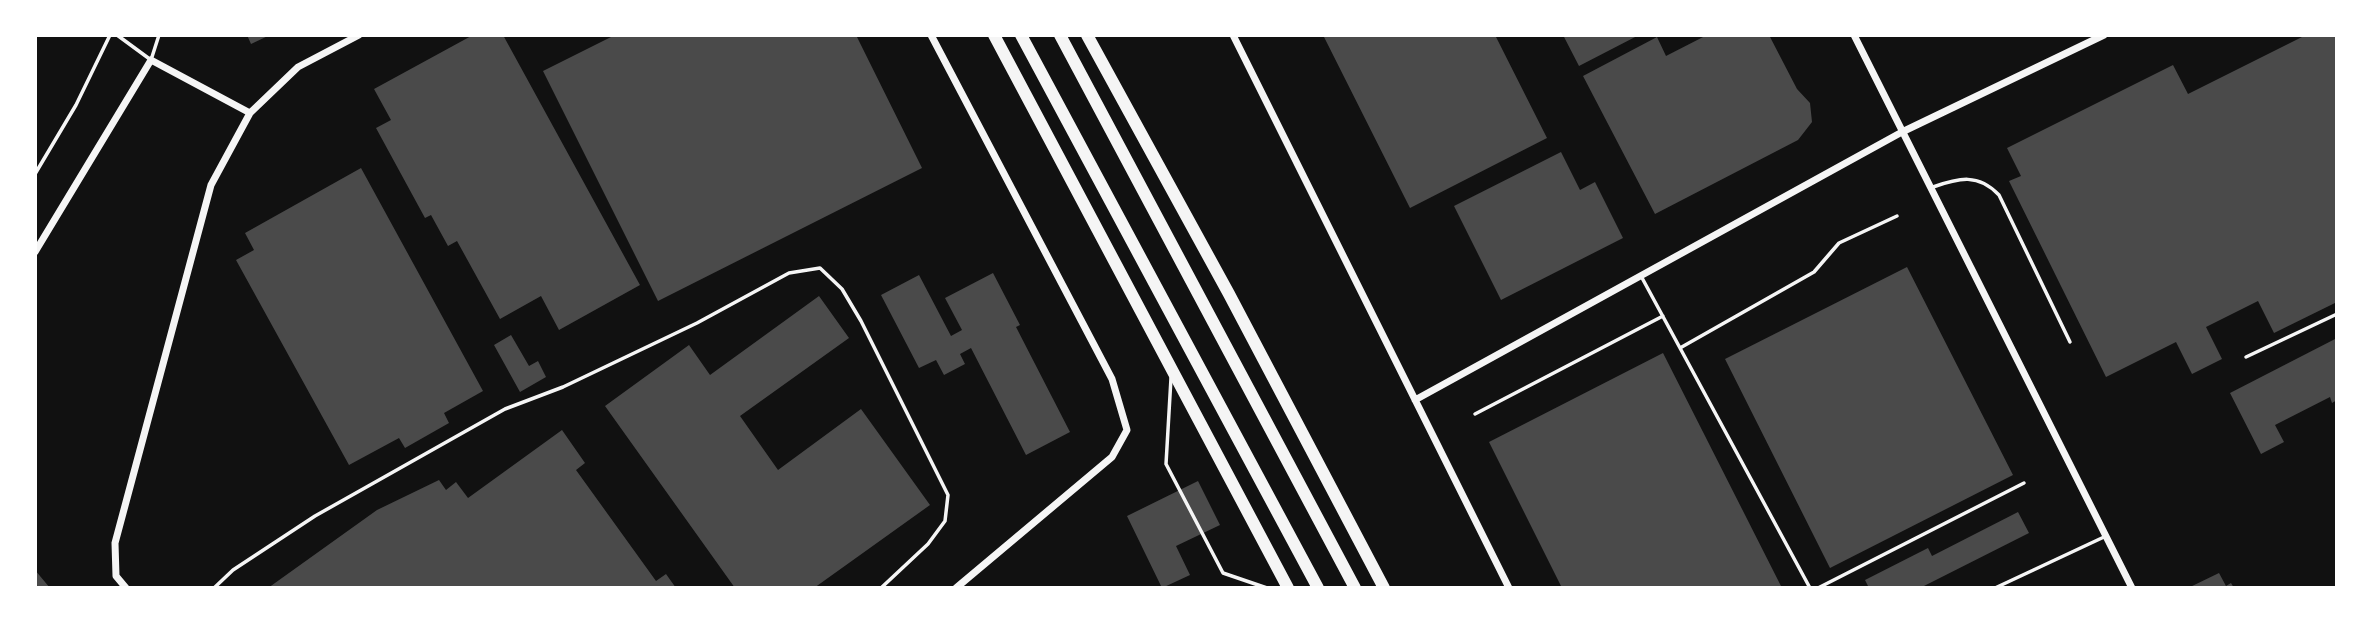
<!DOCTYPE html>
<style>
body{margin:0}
#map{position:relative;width:2372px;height:623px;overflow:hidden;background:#111;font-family:Helvetica,sans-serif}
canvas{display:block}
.frame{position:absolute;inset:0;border:37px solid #fff;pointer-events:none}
</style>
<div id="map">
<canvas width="2372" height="623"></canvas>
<div class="frame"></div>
</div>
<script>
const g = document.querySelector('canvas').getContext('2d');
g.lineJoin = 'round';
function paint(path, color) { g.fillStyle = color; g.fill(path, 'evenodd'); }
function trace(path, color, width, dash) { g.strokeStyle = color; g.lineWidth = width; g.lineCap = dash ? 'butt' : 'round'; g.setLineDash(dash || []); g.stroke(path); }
const building = new Path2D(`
 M247 35H270L251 44Z
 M473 35H503L640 285 559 330 541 296 500 319 457 241 448 246 431 215 425 218 376 128 391 120 374 89Z
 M615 35H856L922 168 658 301 543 71Z
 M1323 35H1495L1547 138 1410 208Z
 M1563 35H1639L1579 66Z
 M1707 35H1769L1797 89 1810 103 1812 122 1798 140 1655 214 1583 76 1657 37 1666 56Z
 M2306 35H2337V302L2274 333 2258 301 2206 327 2222 359 2192 374 2176 342 2106 377 2009 181 2021 176 2007 148 2173 65 2188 94Z
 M1561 152 1580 190 1595 182 1623 238 1501 300 1454 206Z
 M361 168 483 391 444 413 449 423 405 448 399 438 349 465 236 260 254 250 245 233Z
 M1907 267 2013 475 1830 568 1725 359Z
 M993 273 1020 325 1016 327 1070 432 1026 455 971 348 960 354 965 364 944 375 936 360 919 368 881 295 919 275 951 336 962 330 945 298Z
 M819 296 849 338 740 416 778 470 861 409 930 505 814 588H735L605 406 689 345 710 375Z
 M511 335 529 366 538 361 546 377 520 392 494 345Z
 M2337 338V400L2332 403 2330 397 2275 425 2284 442 2261 454 2230 393Z
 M1663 353 1782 588H1562L1489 442Z
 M562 430 585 463 576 470 656 581 666 574 676 588H268L377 510 439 480 446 490 456 482 468 498Z
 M1198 481 1220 525 1176 546 1190 575 1162 588 1127 516Z
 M2018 512 2029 533 1920 588H1869L1865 580 1928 548 1932 556Z
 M35 570 50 588H35Z
 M2219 573 2226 586 2231 583 2234 588H2188Z`);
const service = new Path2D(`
 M117 35 151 60 159 35
 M35 174 76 105 110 35
 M1933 187C1959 178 1978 173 1999 195L2070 342
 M1641 276 1810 588
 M1680 348 1814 272 1839 243 1897 216
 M2246 357 2337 314
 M1171 378 1166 464 1223 573 1267 588
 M1475 414 1663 316
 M214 588 233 570 315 516 505 409 563 387 697 323 789 273 820 268 842 289 861 321 948 495 945 521 928 544 881 588
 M1818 588 2024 483
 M1995 588 2104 537`);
const minor = new Path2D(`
 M931 35 1112 379 1127 430 1112 457 956 588
 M1233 35 1509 588
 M1854 35 2132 588
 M35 252 151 60 250 113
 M1415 400 1902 132 2104 35
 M126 588 116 576 115 543 211 185 250 113 298 67 359 35`);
const trunk = new Path2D(`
 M994 35 1288 588
 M1021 35 1318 588
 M1060 35 1355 588
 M1087 35 1229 294 1384 588`);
paint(building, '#4a4a4a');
trace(service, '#f5f5f5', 3.5);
trace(minor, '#f5f5f5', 7);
trace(trunk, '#f5f5f5', 12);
</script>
